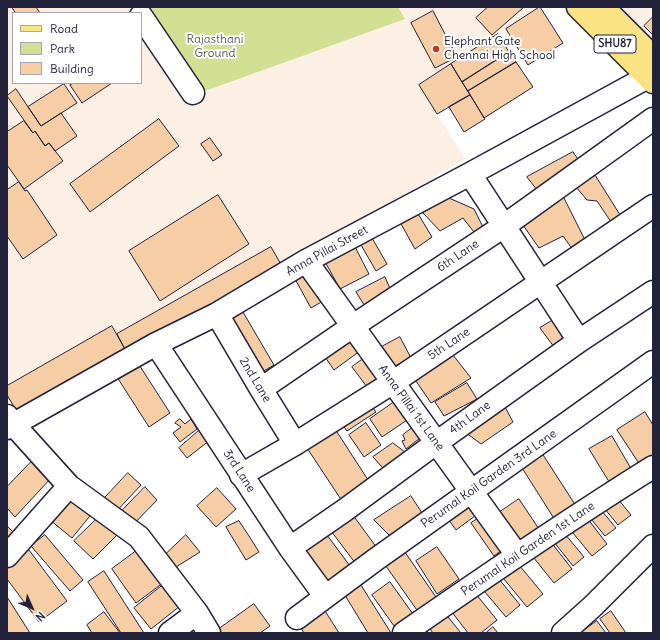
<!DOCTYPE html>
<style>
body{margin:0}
#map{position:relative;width:660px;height:640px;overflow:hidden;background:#fff;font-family:Delius,sans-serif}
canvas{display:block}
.frame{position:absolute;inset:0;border:8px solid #22223b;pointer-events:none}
.legend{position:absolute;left:12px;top:12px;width:130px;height:72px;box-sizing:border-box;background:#fff;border:1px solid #a7a7b1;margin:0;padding:5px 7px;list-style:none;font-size:12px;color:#22223b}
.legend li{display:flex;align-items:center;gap:8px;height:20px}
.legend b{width:20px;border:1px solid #a7a7b1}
.north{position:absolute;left:12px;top:588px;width:40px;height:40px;-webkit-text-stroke:3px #fff;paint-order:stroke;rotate:135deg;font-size:11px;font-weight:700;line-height:16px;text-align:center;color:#22223b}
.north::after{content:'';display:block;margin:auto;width:14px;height:18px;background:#22223b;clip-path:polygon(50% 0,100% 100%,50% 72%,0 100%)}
</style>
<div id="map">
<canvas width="660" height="640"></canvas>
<div class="frame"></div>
<ul class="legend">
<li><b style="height:5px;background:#f8e281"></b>Road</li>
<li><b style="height:11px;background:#d3e093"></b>Park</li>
<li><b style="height:11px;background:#f6cda5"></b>Building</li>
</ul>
<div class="north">N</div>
</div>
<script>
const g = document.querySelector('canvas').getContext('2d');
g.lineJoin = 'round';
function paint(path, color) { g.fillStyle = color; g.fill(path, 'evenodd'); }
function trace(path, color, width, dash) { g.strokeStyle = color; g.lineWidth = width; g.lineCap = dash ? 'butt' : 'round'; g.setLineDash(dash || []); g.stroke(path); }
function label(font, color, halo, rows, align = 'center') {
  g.font = font + ' Delius,sans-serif'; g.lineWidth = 4; g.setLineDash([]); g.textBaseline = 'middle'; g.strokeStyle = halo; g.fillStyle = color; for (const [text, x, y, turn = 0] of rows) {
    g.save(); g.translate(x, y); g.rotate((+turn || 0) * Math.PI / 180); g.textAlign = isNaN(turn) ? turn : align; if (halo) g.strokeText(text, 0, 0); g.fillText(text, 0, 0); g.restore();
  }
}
const built = new Path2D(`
 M7 7H128L132 13H13V83H141V26L190 97 405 19 398 7H541L419 85 465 159 282 266 19 415 7 395Z
 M617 7H653V43Z`);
const green = new Path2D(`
 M141 7H398L405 19 200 93Z`);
const building = new Path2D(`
 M12 7H36L40 13H16Z
 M488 7H524L492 35 476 18Z
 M540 7 563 43 528 65 506 29Z
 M433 11 457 57 435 68 411 23Z
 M653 17V35L644 26Z
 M498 34 509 52 462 82 451 64Z
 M509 52 516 62 468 91 462 82Z
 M516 62 533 87 484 118 468 91Z
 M451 64 470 95 437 114 419 85Z
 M74 83H112L82 103 70 85Z
 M64 84 77 103 41 126 28 107Z
 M16 89 41 126 61 113 77 136 55 151 49 143 45 146 35 131 33 133 7 96Z
 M470 95 485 119 464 132 449 107Z
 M159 119 179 146 90 212 70 184Z
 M24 121 33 133 35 131 45 146 49 143 63 161 24 189 7 165V132Z
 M210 138 222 155 213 161 201 144Z
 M573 152 582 165 540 194 527 177Z
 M595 175 622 218 613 225 597 201 587 200 576 187Z
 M19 182 25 191 27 190 57 235 23 259 7 236V190Z
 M218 195 249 244 160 301 129 251Z
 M563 196 586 242 575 253 563 236 539 248 523 225Z
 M449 198 474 209 486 233 477 236 463 218 440 231 423 213Z
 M417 212 432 237 415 249 400 222Z
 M368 231 387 264 376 271 357 238Z
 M353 243 369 274 340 289 323 258Z
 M271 247 282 266 127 353 117 334Z
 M306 272 323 301 311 308 295 279Z
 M385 277 392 293 368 311 356 292Z
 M240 307 274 365 257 375 223 317Z
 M560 316 576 339 557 351 540 328Z
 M112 326 127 353 19 415 7 395V386Z
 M351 330 364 348 334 370 321 351Z
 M400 337 411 358 385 371 374 351Z
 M370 354 385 374 367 387 352 367Z
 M453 355 471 378 431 403 416 381Z
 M136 360 170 413 149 427 115 374Z
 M467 383 477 399 444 416 435 402Z
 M397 400 410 418 382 437 370 419Z
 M368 401 376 412 347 431 339 420Z
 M504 405 513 422 481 444 465 432Z
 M645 412 653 425V465L644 471 617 430Z
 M180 419 185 424 191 419 197 429 180 442 173 433 181 427 175 423Z
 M366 423 381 445 364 457 349 435Z
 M416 425 424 435 406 449 402 441 405 440 403 435Z
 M202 428 210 440 187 458 179 448Z
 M335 429 372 486 344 504 307 448Z
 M612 436 633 472 611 485 589 449Z
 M393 443 405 452 383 468 373 457Z
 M538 447 576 506 555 520 517 460Z
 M33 460 52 477 15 517 7 508V487Z
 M128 473 141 485 113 515 100 503Z
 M145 487 157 500 130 528 118 515Z
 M217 488 236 509 216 527 197 506Z
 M72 493 94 511 72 538 50 520Z
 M613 493 631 515 618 525 600 503Z
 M411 496 424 516 392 538 374 520Z
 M466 496 479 513 456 530 443 512Z
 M519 499 539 529 517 543 497 514Z
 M597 505 616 528 605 536 587 514Z
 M350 511 377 548 356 564 328 527Z
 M103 513 121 531 93 559 74 541Z
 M584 514 607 544 592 556 568 527Z
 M484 515 506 547 494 556 471 523Z
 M239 521 249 536 259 552 246 560 226 527Z
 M7 526 19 538 7 549Z
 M560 528 584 557 573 566 550 537Z
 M324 531 350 566 327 583 301 548Z
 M45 535 83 580 70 591 31 546Z
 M186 535 200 552 176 567 165 555Z
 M547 537 572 569 554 583 529 552Z
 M400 545 438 600 419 613 381 559Z
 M143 546 167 580 136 603 112 569Z
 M437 547 459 579 437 594 416 561Z
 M29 550 67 601 39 622 7 579V567Z
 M515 560 543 594 527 607 499 573Z
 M104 571 144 633H121L88 582Z
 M495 574 520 605 506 617 480 586Z
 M359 582 391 633H368L343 592Z
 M390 582 418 621 399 633 372 595Z
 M163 585 180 606 151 629 134 608Z
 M471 588 497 620 481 633H468L448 607Z
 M7 597 30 633H7Z
 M254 604 270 626 260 633H213Z
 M322 606 339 633H304L297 621Z
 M611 611 626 633H610L600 619Z
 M104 612 120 633H92L87 625Z
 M444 612 461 633H433L427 625Z
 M597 621 606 633H583L582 632Z
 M493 627 498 633H486Z`);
const minor = new Path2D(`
 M141 16 193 93
 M470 174 579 341
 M306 261 517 555
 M217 314 261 389 295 444
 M156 344 290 548 325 596
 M261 389 353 326 504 226 653 119
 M7 416 13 424 69 486 139 537 197 613 209 633
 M7 428 156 344 217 314 306 261 470 174 653 74
 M241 475 295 444 392 383 653 206
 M290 548 345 510 436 443 579 341 653 292
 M7 556 69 486
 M297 618 375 560 653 362
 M170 633 197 613
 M404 633C486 576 568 520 653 467
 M563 633 593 606 653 546`);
const major = new Path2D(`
 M578 7 653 82
 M603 7 653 57`);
const markers = [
 [436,49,4,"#c8321e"]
];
const shields = [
 [615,44,42]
];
const shieldNames = [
 ["SHU87",615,44]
];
const parkNames = [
 ["Rajasthani",215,40],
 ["Ground",215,54]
];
const poiNames = [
 ["Elephant Gate",444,42],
 ["Chennai High School",444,56]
];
const streetNames = [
 ["Anna Pillai Street",327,251,-29],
 ["6th Lane",458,256,-34],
 ["5th Lane",449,344,-34],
 ["2nd Lane",255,380,59],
 ["Anna Pillai 1st Lane",411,408,54],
 ["4th Lane",470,418,-36],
 ["3rd Lane",239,471,57],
 ["Perumal Koil Garden 3rd Lane",489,479,-35],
 ["Perumal Koil Garden 1st Lane",528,549,-34]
];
paint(built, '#fcf0e4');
paint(green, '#d3e093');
paint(building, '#f6cda5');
trace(building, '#22223b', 1);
trace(minor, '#22223b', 25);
trace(major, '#22223b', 25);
trace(minor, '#fff', 22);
trace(major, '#f8e281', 22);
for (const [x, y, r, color] of markers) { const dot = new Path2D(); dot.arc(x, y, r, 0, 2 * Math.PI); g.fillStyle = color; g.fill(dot); trace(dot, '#fff', 1.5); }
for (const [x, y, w] of shields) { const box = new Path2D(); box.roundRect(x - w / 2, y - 9, w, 18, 3); g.fillStyle = '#fff'; g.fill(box); trace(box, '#22223b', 1); }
label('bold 11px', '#22223b', null, shieldNames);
label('12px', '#575b55', '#fff', parkNames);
label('12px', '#22223b', '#fff', poiNames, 'left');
label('12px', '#22223b', '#fff', streetNames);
</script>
